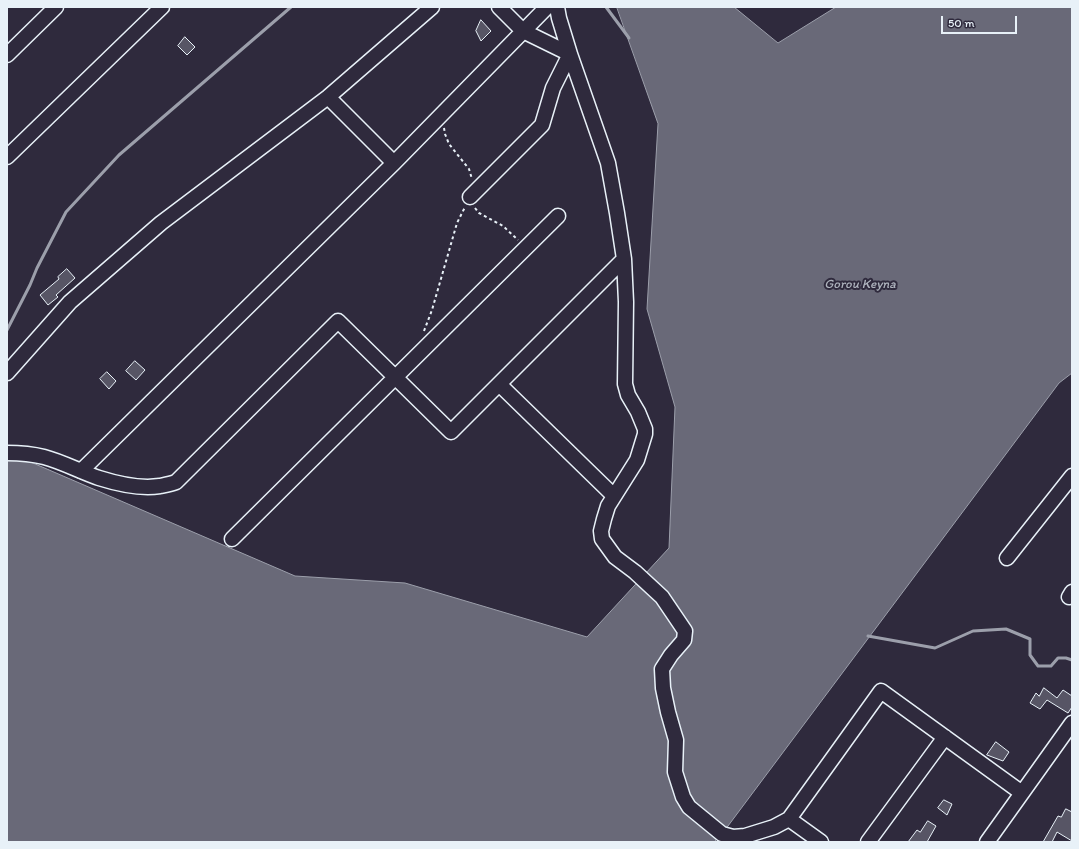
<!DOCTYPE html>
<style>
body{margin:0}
#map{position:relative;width:1079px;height:849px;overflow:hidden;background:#2f2a3d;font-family:Itim,sans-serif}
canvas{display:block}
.frame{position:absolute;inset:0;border:8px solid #e8f1f8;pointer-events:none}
.scale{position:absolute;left:941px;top:16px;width:76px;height:18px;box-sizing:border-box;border:2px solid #e8f1f8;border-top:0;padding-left:5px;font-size:12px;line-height:14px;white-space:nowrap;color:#e8f1f8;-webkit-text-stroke:3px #2f2a3d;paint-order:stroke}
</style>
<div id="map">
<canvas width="1079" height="849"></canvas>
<div class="frame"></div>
<div class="scale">50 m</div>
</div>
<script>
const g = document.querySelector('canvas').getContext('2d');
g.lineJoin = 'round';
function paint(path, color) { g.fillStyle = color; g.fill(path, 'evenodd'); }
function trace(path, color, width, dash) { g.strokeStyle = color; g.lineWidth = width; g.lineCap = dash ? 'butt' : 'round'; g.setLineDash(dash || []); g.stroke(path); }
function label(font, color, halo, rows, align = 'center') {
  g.font = font + ' Itim,sans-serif'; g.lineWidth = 4; g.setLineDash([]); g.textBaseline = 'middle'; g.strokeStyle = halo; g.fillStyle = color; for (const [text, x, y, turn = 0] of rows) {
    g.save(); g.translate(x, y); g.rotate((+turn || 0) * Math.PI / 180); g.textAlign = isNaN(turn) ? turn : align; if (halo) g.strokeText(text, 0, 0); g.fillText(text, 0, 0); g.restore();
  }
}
const water = new Path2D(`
 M617 7H734L778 43 836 7H1072V373L1059 383 722 834 714 842H7V461L19 457 295 576 405 583 587 637 669 548 675 407 647 309 658 124Z`);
const stream = new Path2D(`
 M606 7 629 38
 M7 330 30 285 37 268 66 212 119 155 291 7
 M868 636 935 648 973 631 1006 629 1030 639V655L1038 666H1051L1058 658H1066L1072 660`);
const building = new Path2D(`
 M481 20 491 31 481 41 476 31Z
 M185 37 195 47 187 55 178 46Z
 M67 269 75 278 56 295 58 297 48 305 40 295 59 279 58 277Z
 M135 361 145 370 136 380 126 371Z
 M107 372 116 381 109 389 100 379Z
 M1044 688 1057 698 1063 690 1072 696V707L1068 713 1047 700 1040 709 1030 703 1036 693 1039 696Z
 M996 742 1009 752 1003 761 987 755Z
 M944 800 952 804 947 815 938 808Z
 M1066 809 1072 812V841L1057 832 1052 842H1043L1058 816 1061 817Z
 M928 821 936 826 927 842H908L917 830 920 832Z`);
const path = new Path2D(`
 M444 128 445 134 449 144 469 169 472 179
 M475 208 479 213 503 226 518 240
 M424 331 432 310 457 223 465 207`);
const minor = new Path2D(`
 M499 7 523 31 570 54 608 163 617 213 624 259 626 302 625 384 628 395 638 412 645 429V434L637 460 608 506 604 519 601 531 602 539 615 557 635 572 662 597 685 631 684 640 671 655 662 669 663 688 668 712 676 740 675 772 683 797 689 807 722 834 733 837 745 836 774 827 789 819 881 691 1022 793
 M7 55 56 7
 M328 97 394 163
 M7 157 162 7
 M470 197 542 125 553 88 570 54 559 18 557 7
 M7 373 70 302 161 223 328 97 432 7
 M499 384 614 496
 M7 453C19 453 32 454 44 457 63 462 81 472 99 478 118 484 141 489 160 486 165 485 171 484 176 482L338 321 451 432 624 259
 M81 471 394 163 547 7
 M232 539 558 216
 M1007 558 1072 476
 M1069 597 1072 592
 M789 819 821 842
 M868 842 945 737
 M987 842 1072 723`);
const waterNames = [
 ["Gorou Keyna",860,285]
];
paint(water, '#696978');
trace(water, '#9c9fab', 1);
trace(stream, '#9c9fab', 3);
paint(building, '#575565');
trace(building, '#e8f1f8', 1);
trace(minor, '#e8f1f8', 17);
trace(path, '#e8f1f8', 2, [3, 3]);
trace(minor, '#2f2a3d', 14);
label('italic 13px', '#afb4be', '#2f2a3d', waterNames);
</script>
